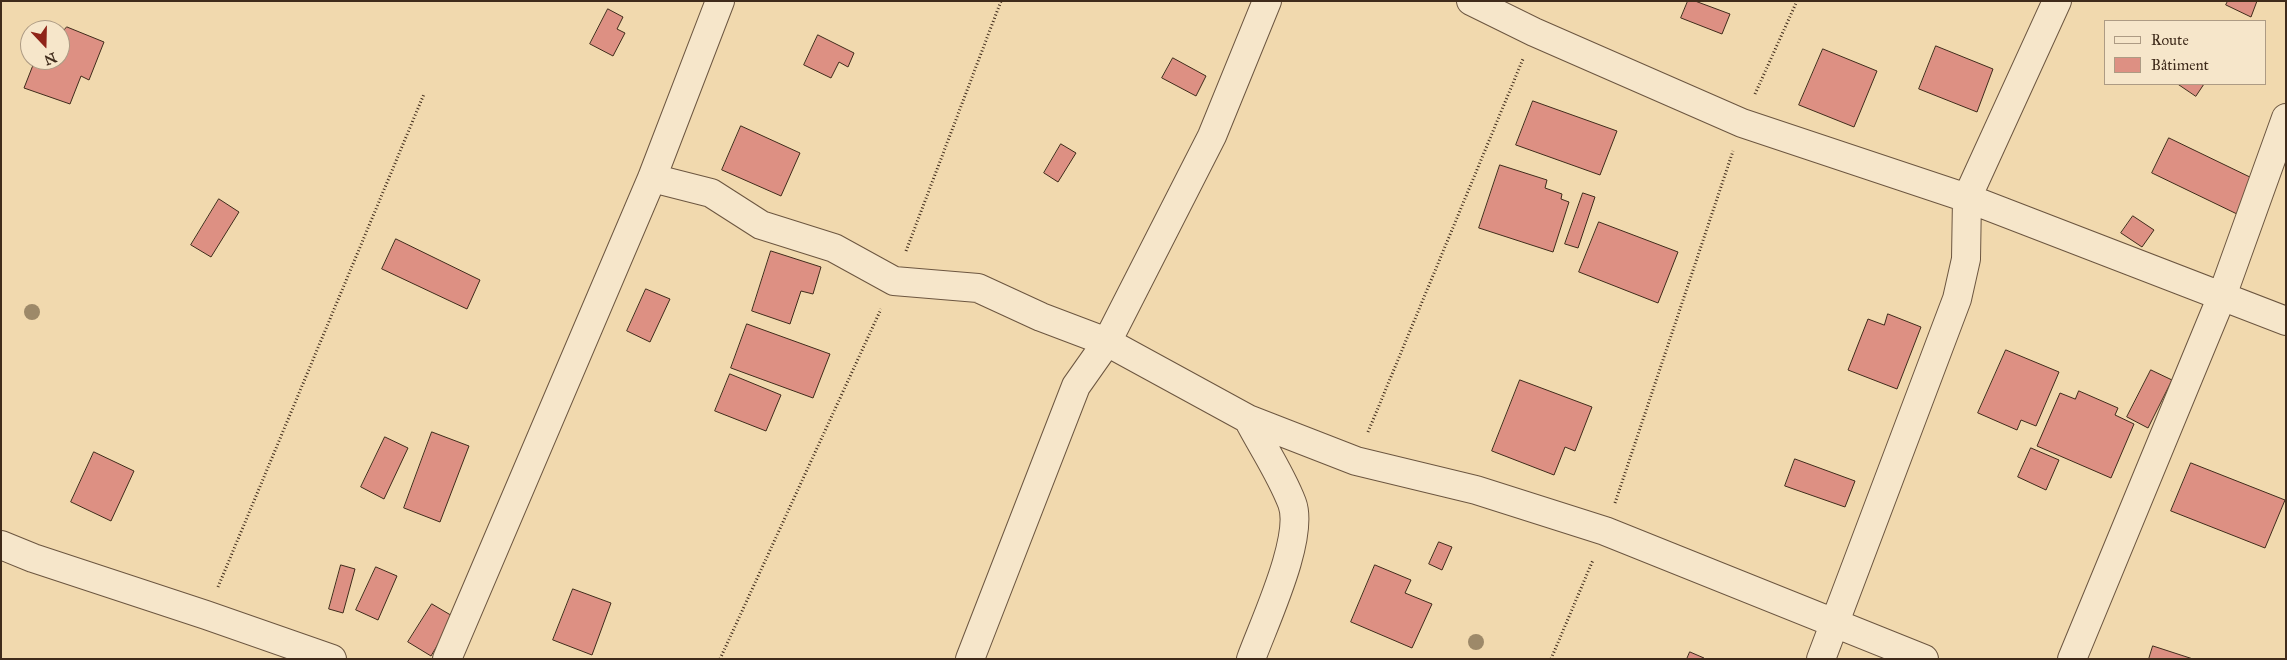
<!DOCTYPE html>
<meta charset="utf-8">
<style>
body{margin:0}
#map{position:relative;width:2287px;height:660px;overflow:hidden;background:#f1d9ae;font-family:"IM FELL Great Primer",serif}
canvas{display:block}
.frame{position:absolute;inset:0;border:2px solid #3f2b1b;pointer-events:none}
.legend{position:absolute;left:2104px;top:20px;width:162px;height:65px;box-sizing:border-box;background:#f6e6ca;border:1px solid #ad9b84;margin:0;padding:6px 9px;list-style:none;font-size:15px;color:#3f2b1b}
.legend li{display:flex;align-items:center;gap:10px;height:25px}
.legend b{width:25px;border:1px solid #ad9b84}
.north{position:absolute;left:20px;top:20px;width:50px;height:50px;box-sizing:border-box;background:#f6e6ca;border:1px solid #ad9b84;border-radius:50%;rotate:159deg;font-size:14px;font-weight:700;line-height:20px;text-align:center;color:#3f2b1b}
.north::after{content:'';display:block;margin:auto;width:18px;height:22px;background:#8f2418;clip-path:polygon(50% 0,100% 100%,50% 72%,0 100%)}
</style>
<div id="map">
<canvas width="2287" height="660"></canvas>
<div class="frame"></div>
<ul class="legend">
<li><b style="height:6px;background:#f6e6ca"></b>Route</li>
<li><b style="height:14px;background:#dd9083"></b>Bâtiment</li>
</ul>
<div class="north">N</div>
</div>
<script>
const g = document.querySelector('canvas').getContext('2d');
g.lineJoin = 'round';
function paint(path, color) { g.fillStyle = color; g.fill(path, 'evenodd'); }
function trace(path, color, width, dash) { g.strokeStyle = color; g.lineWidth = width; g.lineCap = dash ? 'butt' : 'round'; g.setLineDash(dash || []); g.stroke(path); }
const building = new Path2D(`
 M1688 1H1695L1730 14 1722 34 1681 18Z
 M2228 1H2257L2251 17 2226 5Z
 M608 9 623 17 617 29 625 33 613 56 590 44Z
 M67 27 104 42 89 80 81 76 70 104 24 88 35 60H60V35Z
 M818 35 854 53 848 67 839 62 831 78 804 65Z
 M1936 46 1993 69 1977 112 1919 89Z
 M1823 49 1877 71 1854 127 1799 105Z
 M1173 58 1206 76 1196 96 1162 78Z
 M2178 84H2204L2196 96Z
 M1533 101 1617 131 1600 175 1516 145Z
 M741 126 800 153 781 196 722 170Z
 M2169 138 2254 179 2237 214 2152 173Z
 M1061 144 1076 153 1058 182 1044 173Z
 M1500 165 1547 180 1545 188 1562 194 1561 199 1569 202 1553 252 1479 228Z
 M1583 193 1595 197 1578 248 1565 244Z
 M219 199 239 212 211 257 191 245Z
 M2133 216 2154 230 2142 247 2121 233Z
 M1599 222 1678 252 1658 303 1579 272Z
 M396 239 480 280 467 309 382 269Z
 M771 251 821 267 813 294 801 291 790 324 752 311Z
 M646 289 670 299 650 342 627 331Z
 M1888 314 1921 327 1897 389 1848 370 1868 319 1884 325Z
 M747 324 830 354 813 398 731 368Z
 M2006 350 2059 372 2036 426 2021 420 2017 430 1978 413Z
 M2151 370 2172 380 2148 428 2127 417Z
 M730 374 781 395 766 431 715 411Z
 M1520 380 1592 407 1575 451 1565 447 1554 475 1492 451Z
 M2079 391 2118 408 2115 415 2134 424 2111 478 2037 446 2060 393 2075 399Z
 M432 432 469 446 440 522 404 508Z
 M385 437 408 448 384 499 361 487Z
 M2031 448 2059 460 2046 490 2018 477Z
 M94 452 134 471 111 521 71 502Z
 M1795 459 1855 481 1845 507 1785 486Z
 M2191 463 2285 500 2265 548 2171 511Z
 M1439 542 1452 547 1442 570 1429 564Z
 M341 565 355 569 343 613 329 609Z
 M1375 565 1411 580 1405 593 1432 604 1412 648 1351 622Z
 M376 567 397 576 378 620 356 610Z
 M573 589 611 603 592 655 553 640Z
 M432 604 454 617 431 656 408 642Z
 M2153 646 2193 659H2149Z
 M1690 652 1704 658 1703 659H1687Z`);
const path = new Path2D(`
 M1755 94 1797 1
 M906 251 1001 1
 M1368 432 1523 59
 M1615 503 1733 151
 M218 587 424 94
 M720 659 881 309
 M1551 659 1593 560`);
const minor = new Path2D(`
 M1471 1 1534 32 1742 123 1967 198 2286 321
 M652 178 711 193 761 225 834 248 894 281 978 288 1041 317 1107 342 1248 419 1356 461 1476 490 1605 531 1924 659
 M1248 419C1262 446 1281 474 1292 503 1305 537 1264 623 1251 659
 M1 545 33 558 206 615 332 659
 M447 659 652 178 720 1
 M970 659 1076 386 1107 342 1212 136 1267 1
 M1821 659 1957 299 1966 259 1967 198 2057 1
 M2072 659 2222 296 2286 118`);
const trees = [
 [32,312],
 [1476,642]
];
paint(building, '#dd9083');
trace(building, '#3f2b1b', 1);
trace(minor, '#6c5640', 30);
trace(path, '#3f2b1b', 3, [1, 2.5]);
trace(minor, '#f6e6ca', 28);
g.fillStyle = '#9d8969';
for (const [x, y] of trees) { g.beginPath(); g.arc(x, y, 8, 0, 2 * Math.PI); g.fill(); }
</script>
